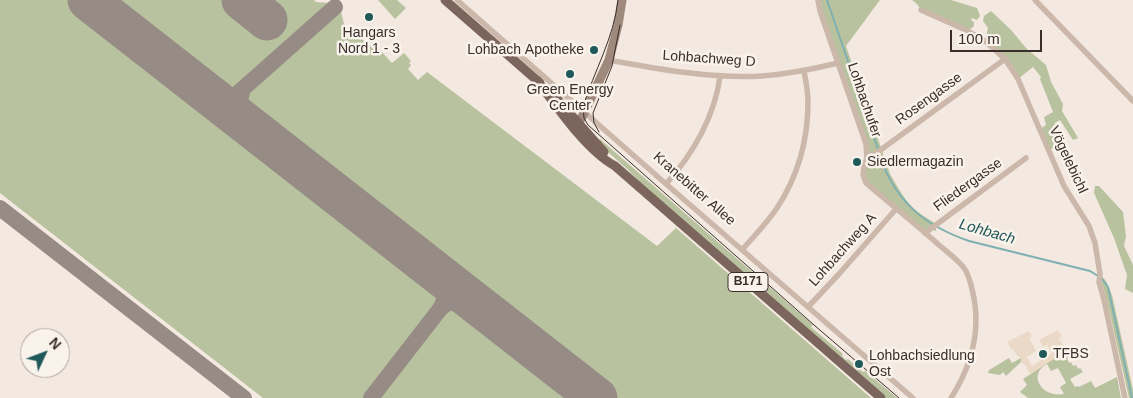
<!DOCTYPE html>
<meta charset="utf-8">
<style>
body{margin:0}
#map{position:relative;width:1133px;height:398px;overflow:hidden;background:#f3e9e0;font-family:Arial,sans-serif}
canvas{display:block}
.north{position:absolute;left:20px;top:328px;width:50px;height:50px;box-sizing:border-box;background:#faf3ec;border:1px solid #ada49e;border-radius:50%;rotate:47deg;font-size:14px;font-weight:700;line-height:20px;text-align:center;color:#392e2a}
.north::after{content:'';display:block;margin:auto;width:18px;height:22px;background:#20595a;clip-path:polygon(50% 0,100% 100%,50% 72%,0 100%)}
.scale{position:absolute;left:950px;top:30px;width:92px;height:22px;box-sizing:border-box;border:2px solid #392e2a;border-top:0;padding-left:6px;font-size:15px;line-height:18px;white-space:nowrap;color:#392e2a;-webkit-text-stroke:4px #faf3ec;paint-order:stroke}
</style>
<div id="map">
<canvas width="1133" height="398"></canvas>
<div class="north">N</div>
<div class="scale">100 m</div>
</div>
<script>
const g = document.querySelector('canvas').getContext('2d');
g.lineJoin = 'round';
function paint(path, color) { g.fillStyle = color; g.fill(path, 'evenodd'); }
function trace(path, color, width, dash) { g.strokeStyle = color; g.lineWidth = width; g.lineCap = dash ? 'butt' : 'round'; g.setLineDash(dash || []); g.stroke(path); }
function label(font, color, halo, rows, align = 'center') {
  g.font = font + ' Arial,sans-serif'; g.lineWidth = 5; g.setLineDash([]); g.textBaseline = 'middle'; g.strokeStyle = halo; g.fillStyle = color; for (const [text, x, y, turn = 0] of rows) {
    g.save(); g.translate(x, y); g.rotate((+turn || 0) * Math.PI / 180); g.textAlign = isNaN(turn) ? turn : align; if (halo) g.strokeText(text, 0, 0); g.fillText(text, 0, 0); g.restore();
  }
}
const green = new Path2D(`
 M0 0H314L316 2 330 3 335 7 341 12 344 24 373 48 379 49 392 63 404 53 411 61 409 63 411 65 408 69 418 80 427 72 657 246 676 228 871 398H263L0 193Z
 M378 0H397L406 8 395 19Z
 M818 0H880L846 46 890 174C898 188 906 203 919 213 924 217 931 220 936 224V231L930 229 925 233 866 183 863 175 866 144Z
 M912 0H951L977 8 980 16 977 20 972 18 971 20 974 22V26L968 31 921 10 917 4Z
 M991 11 1011 30 1027 49 1046 65 1051 82 1063 104 1062 111 1078 138 1073 140 1060 120 1055 123 1054 130 1058 136 1061 145 1049 150 1040 129 1046 125 1044 117 1053 112 1040 79 1041 77 1033 67 1018 79 985 41 988 28 983 21 984 16Z
 M600 139 813 325 811 327 843 354 842 356 846 360 848 359 863 372 865 371 897 398H886L645 187 627 169 609 153 598 140Z
 M1095 186H1099L1123 212 1126 236 1124 246 1133 265V293L1125 289 1127 275 1114 238 1094 193Z
 M1100 274 1106 281 1112 295 1133 390V398H1129L1110 314Z
 M1066 353 1069 357 1067 358 1069 363 1071 362 1073 366 1076 365 1078 369 1080 368 1083 372 1070 379 1075 387 1078 386 1079 387 1091 381 1095 388 1117 377 1121 398H1028L1020 392 1027 385 1023 379 1055 358ZM1047 364 1051 371 1058 368 1066 383 1060 387 1064 394C1042 398 1027 375 1047 364Z
 M1009 358 1012 363 1021 358V362L1006 376 1003 372 1000 375 988 373 989 370Z`);
const plaza = new Path2D(`
 M1058 330 1062 336 1059 338 1068 353 1055 358 1030 374 1025 365 1021 362V359L1020 356 1018 357 1013 349 1012 350 1007 342 1029 331 1032 336 1029 338 1036 351 1027 357 1032 366 1052 353 1047 345 1043 347 1039 340Z`);
const stream = new Path2D(`
 M827 0 878 149
 M879 154C895 201 923 225 969 241L1090 271 1098 276
 M1102 279 1108 287 1132 398`);
const taxiway = new Path2D(`
 M243 89C236 109 242 117 255 131
 M205 91C216 97 225 99 237 94L335 7
 M0 208 244 398
 M433 270C446 283 449 293 440 309
 M371 398 440 309C451 299 465 297 478 306`);
const runway = new Path2D(`
 M88 0 597 398
 M242 0 267 20`);
const street = new Path2D(`
 M457 0 666 184 913 398
 M818 0 820 11 866 144 867 158 864 166 863 175 866 183C890 204 915 223 939 245 947 252 957 259 964 268 969 275 970 282 972 289 982 328 972 365 951 398
 M1035 0 1133 101
 M921 10 968 31 985 41 1005 59 1018 79 1064 186 1089 226 1095 243 1100 274 1099 282 1104 300 1125 398
 M609 60C658 69 712 79 762 76 788 74 813 69 838 63
 M867 158 875 154 1005 59
 M666 184C693 154 715 116 720 76
 M925 233 1026 158
 M742 250C754 236 767 223 777 208 798 176 808 140 808 102 808 92 806 81 804 71
 M808 307 839 274 896 209`);
const secondary = new Path2D(`
 M576 128 583 115 609 60 618 25 622 0`);
const primary = new Path2D(`
 M445 0 540 83
 M537 80C557 107 586 150 615 166L881 398
 M552 93 604 152`);
const tram = new Path2D(`
 M618 0C614 38 594 71 583 107L584 118 588 125 814 325 899 398
 M599 132 594 123 593 113 612 66 620 25`);
const markers = [
 [369,17,5,"#20595a"],
 [594,50,5,"#20595a"],
 [570,74,5,"#20595a"],
 [857,162,5,"#20595a"],
 [1043,354,5,"#20595a"],
 [859,364,5,"#20595a"]
];
const shields = [
 [748,282,40]
];
const shieldNames = [
 ["B171",748,282]
];
const poiNames = [
 ["Hangars",369,33,"center"],
 ["Nord 1 - 3",369,49,"center"],
 ["Lohbach Apotheke",584,50,"right"],
 ["Green Energy",570,90,"center"],
 ["Center",570,106,"center"],
 ["Siedlermagazin",867,162],
 ["TFBS",1053,354],
 ["Lohbachsiedlung",869,356],
 ["Ost",869,372]
];
const streetNames = [
 ["Lohbachweg D",709,59,4],
 ["Rosengasse",929,99,-36],
 ["Lohbachufer",864,100,71],
 ["Vögelebichl",1068,160,65],
 ["Fliedergasse",968,185,-36],
 ["Kranebitter Allee",694,189,41],
 ["Lohbachweg A",843,250,-48]
];
const waterNames = [
 ["Lohbach",987,232,16]
];
paint(green, '#b8c29f');
paint(plaza, '#ead9c7');
trace(stream, '#7fb0b0', 2);
trace(taxiway, '#968c85', 16);
trace(runway, '#968c85', 41);
trace(street, '#cbb8ab', 5.5);
trace(secondary, '#9f887c', 9);
trace(primary, '#7b655c', 9);
trace(tram, '#392e2a', 1);
for (const [x, y, r, color] of markers) { const dot = new Path2D(); dot.arc(x, y, r, 0, 2 * Math.PI); g.fillStyle = color; g.fill(dot); trace(dot, '#faf3ec', 2); }
for (const [x, y, w] of shields) { const box = new Path2D(); box.roundRect(x - w / 2, y - 9.5, w, 19, 4); g.fillStyle = '#faf3ec'; g.fill(box); trace(box, '#392e2a', 1); }
label('bold 12px', '#392e2a', null, shieldNames);
label('14px', '#392e2a', '#faf3ec', poiNames, 'left');
label('14px', '#392e2a', '#faf3ec', streetNames);
label('italic 15px', '#20595a', '#faf3ec', waterNames);
</script>
